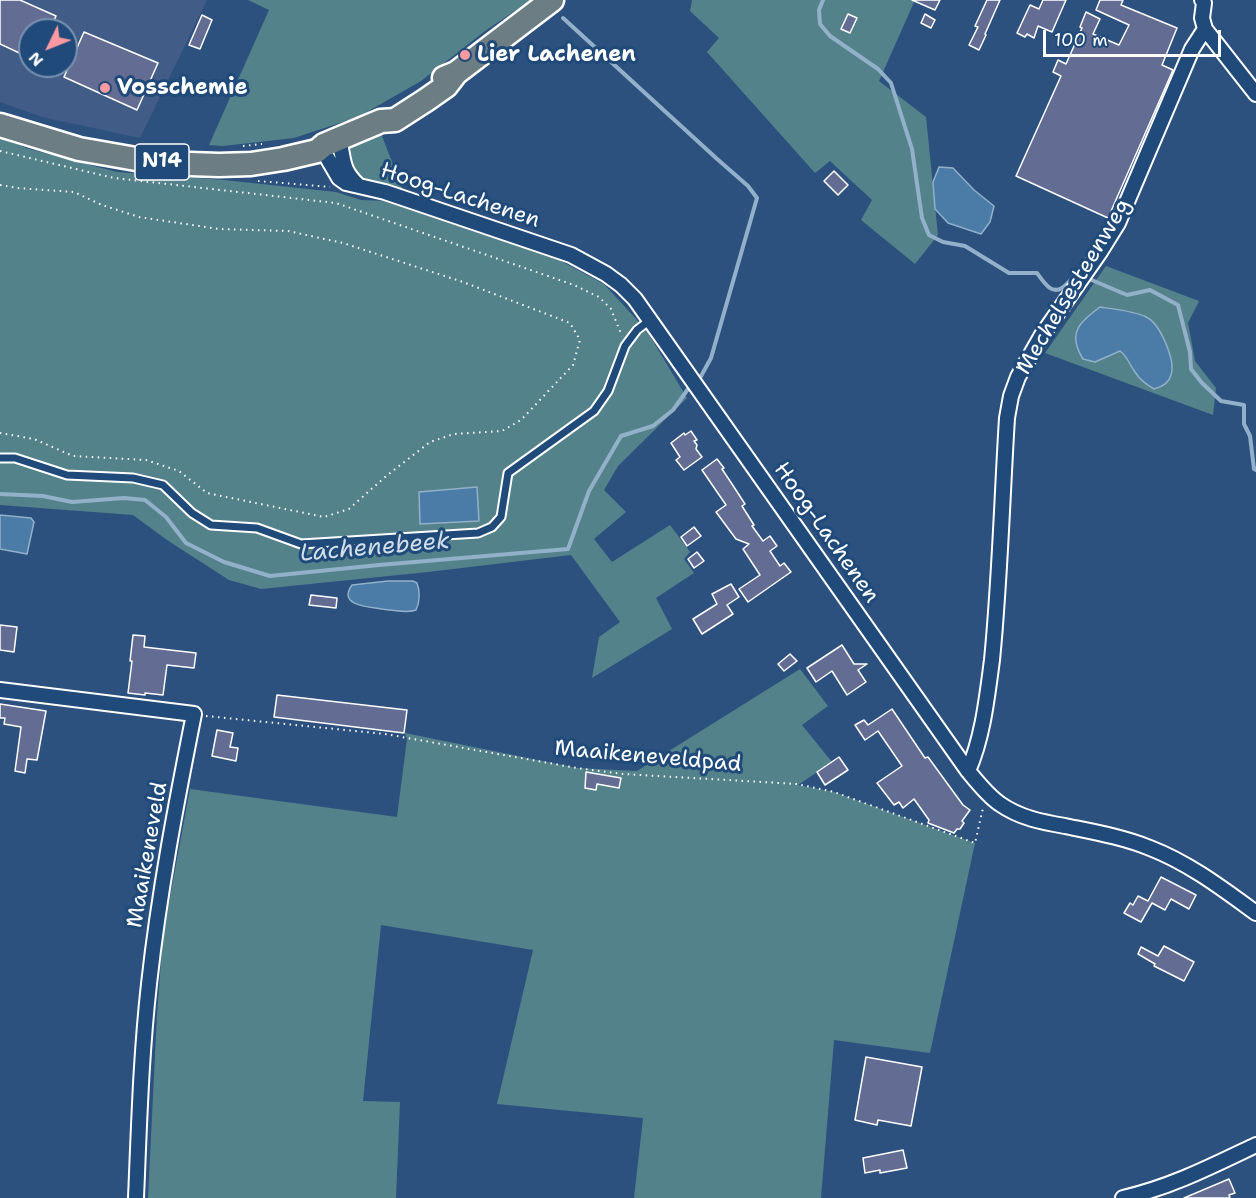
<!DOCTYPE html>
<style>
body{margin:0}
#map{position:relative;width:1256px;height:1198px;overflow:hidden;background:#2d517f;font-family:"Shantell Sans",sans-serif}
canvas{display:block}
.north{position:absolute;left:18px;top:18px;width:60px;height:60px;box-sizing:border-box;background:#1f4a7a;border:2px solid #7992af;border-radius:50%;rotate:227deg;font-size:16px;font-weight:700;line-height:24px;text-align:center;color:#fff}
.north::after{content:'';display:block;margin:auto;width:21px;height:27px;background:#ff9aa2;clip-path:polygon(50% 0,100% 100%,50% 72%,0 100%)}
.scale{position:absolute;left:1043px;top:30px;width:178px;height:27px;box-sizing:border-box;border:3px solid #fff;border-top:0;padding-left:8px;font-size:18px;line-height:21px;white-space:nowrap;color:#fff;-webkit-text-stroke:4px #1f4a7a;paint-order:stroke}
</style>
<div id="map">
<canvas width="1256" height="1198"></canvas>
<div class="north">N</div>
<div class="scale">100 m</div>
</div>
<script>
const g = document.querySelector('canvas').getContext('2d');
g.lineJoin = 'round';
function paint(path, color) { g.fillStyle = color; g.fill(path, 'evenodd'); }
function trace(path, color, width, dash) { g.strokeStyle = color; g.lineWidth = width; g.lineCap = dash ? 'butt' : 'round'; g.setLineDash(dash || []); g.stroke(path); }
function label(font, color, halo, rows, align = 'center') {
  g.font = font + ' "Shantell Sans",sans-serif'; g.lineWidth = 6; g.setLineDash([]); g.textBaseline = 'middle'; g.strokeStyle = halo; g.fillStyle = color; for (const [text, x, y, turn = 0] of rows) {
    g.save(); g.translate(x, y); g.rotate((+turn || 0) * Math.PI / 180); g.textAlign = isNaN(turn) ? turn : align; if (halo) g.strokeText(text, 0, 0); g.fillText(text, 0, 0); g.restore();
  }
}
const built = new Path2D(`
 M0 0H207L140 138 42 117 0 102ZM30 30H66V66H30Z`);
const green = new Path2D(`
 M248 0H531L485 31 421 81 358 117 294 138 223 146 209 145 269 10Z
 M692 0H915L879 81 926 117 938 235 915 264 861 220 872 200 830 161 815 173 707 52 719 38 690 11Z
 M380 131 403 190C385 190 366 185 351 174L348 152 355 144Z
 M0 137 26 148 117 172 224 180 336 192 361 200 384 201 561 261 604 284 647 331 687 398 618 466 604 490 626 512 594 539 612 562 670 525 690 552 684 559 694 573 656 598 672 629 592 678 599 637 620 622 571 555 428 572 261 589 229 580 167 540 133 515 0 505Z
 M1106 266 1199 301 1188 323 1195 361 1216 388 1213 415 1045 353Z
 M800 669 828 706 802 725 832 762 798 785 834 792 975 843 930 1053 834 1040 821 1198H634L643 1118 497 1104 533 950 381 925 363 1101 400 1102 396 1198H148L157 1015 163 935 190 789 397 817 407 739 405 733 577 768 637 771Z`);
const water = new Path2D(`
 M939 167 953 168 974 190 994 206 990 222 981 234 948 223 935 209 933 182Z
 M1100 307C1113 309 1135 311 1146 317 1160 323 1176 361 1171 375 1169 383 1162 387 1154 389 1146 384 1140 380 1135 372 1129 364 1128 357 1120 351L1095 362 1083 359C1067 333 1079 323 1100 307Z
 M477 487 479 521 420 524 419 492Z
 M0 515 31 518 34 522 27 554 0 549Z
 M388 581H413L417 583C420 591 420 602 416 610 406 614 392 610 382 609 369 607 337 606 352 585Z`);
const stream = new Path2D(`
 M823 0 819 10 820 24 830 36 878 69 891 83 912 149 922 218 929 235 943 242 965 246 1009 273H1037C1043 281 1051 295 1062 288 1068 284 1072 277 1078 273
 M563 18 716 158 748 186 757 198 711 358 700 378
 M1087 278 1127 295 1150 290 1178 305 1190 352 1191 369 1202 383 1221 401 1244 405V424L1250 436 1254 469 1256 470
 M0 494 43 496 72 502 124 498 145 500 166 517 186 543 224 562 270 576 379 565 568 549 589 491 621 436 653 426 673 410 688 389`);
const building = new Path2D(`
 M0 0H20L56 16 50 30H30V58L0 44Z
 M912 0H940L935 10Z
 M987 0H1000L985 34 986 35 979 50 969 45 978 27 975 26Z
 M1043 0H1066L1052 32 1038 26 1034 38 1027 34 1025 37 1017 33 1030 5 1039 9Z
 M1100 0H1123L1121 5 1177 28 1162 65 1173 70 1108 218 1016 176 1061 76 1053 72 1058 60 1066 64 1082 28 1080 27 1086 12 1100 19 1093 34 1119 45 1129 25 1096 10Z
 M848 14 857 18 850 33 841 29Z
 M925 14 935 20 931 28 921 23Z
 M202 15 212 20 200 49 189 45Z
 M84 32 158 63 137 110 64 77Z
 M834 171 848 185 838 195 824 181Z
 M691 431 697 440 694 441 697 445 696 449 702 457 684 470 676 460 680 457 671 443 684 433 685 435Z
 M717 459 724 468 722 469 732 484 745 504 742 506 754 525 752 526 763 541 770 536 777 546 770 551 780 566 784 563 791 572 748 602 739 589 760 575 743 549 749 544 736 539 716 512 726 505 702 470Z
 M694 527 701 536 687 546 681 537Z
 M697 552 704 561 694 568 688 559Z
 M731 584 739 597 727 605 733 614 702 634 693 619 717 604 712 594Z
 M311 595 337 598 336 608 309 605Z
 M0 625 17 627 14 652 0 650Z
 M133 635 145 636 144 647 196 653 194 668 167 665 163 695 145 693V695L128 693 132 661H130Z
 M842 645 854 664H867L858 670 866 682 847 695 832 671 816 682 807 668Z
 M790 654 797 661 784 671 778 664Z
 M277 695 407 710 404 733 274 717Z
 M0 704 46 711 37 760 27 759 25 773 15 771 21 727 4 724 5 718H0Z
 M892 709 925 758 928 757 963 805 970 810 962 821 964 823 960 829H957L954 833 928 823 929 820 914 799 903 808 899 802 894 805 877 783 902 766 878 731 865 740 855 725 864 720 868 725Z
 M217 730 233 733 230 747 238 748 236 761 212 756Z
 M839 757 848 770 825 785 817 772Z
 M586 772 621 778 619 788 597 784 596 790 585 788Z
 M1161 877 1196 895 1189 909 1171 899 1165 910 1152 903 1141 922 1124 913 1130 903 1133 905 1138 896 1148 901Z
 M1164 946 1194 962 1184 981 1154 966 1155 964 1138 954 1141 947 1158 956Z
 M866 1057 922 1067 911 1126 878 1120 877 1125 855 1120Z
 M903 1150 907 1168 880 1173V1170L865 1173 863 1158Z
 M1229 1179 1235 1193 1229 1195 1230 1198H1184Z`);
const path = new Path2D(`
 M243 146 262 144
 M0 151 114 178 336 203 574 285 599 297 611 309 622 336
 M258 181 330 187
 M0 185 17 188 74 192 102 205 139 217 219 229 288 231 343 243 463 282 570 323 580 340 573 365 521 420 502 431 454 434 430 442 385 477 349 509 324 517 207 493 179 471 146 460 73 456 34 439 0 433
 M206 716 385 734 577 768 623 774 797 784 834 792 975 843 983 808`);
const service = new Path2D(`
 M0 458H15L67 475 133 478 163 485 192 513 211 525 257 528 301 544 478 533 492 527 501 517 508 473 594 411 608 391 625 346 637 330 650 320`);
const minor = new Path2D(`
 M1205 29 1256 94
 M339 139C344 159 341 169 357 184
 M324 145 325 154 339 178 346 183 385 192 571 255 606 274 621 285 635 299 968 771C978 783 988 796 1000 804 1020 818 1042 822 1065 826 1094 832 1123 837 1150 848 1189 863 1223 889 1256 913
 M0 690 194 714C176 804 159 893 149 984 141 1055 139 1127 136 1198
 M968 771C983 737 987 697 992 660 1000 579 1002 498 1007 418L1011 396 1018 377 1042 335 1100 252 1118 223 1192 49 1205 29 1202 18 1204 3 1203 1 1202 0
 M1123 1198C1171 1187 1212 1166 1256 1145`);
const primary = new Path2D(`
 M444 78 456 73 552 0
 M0 125 79 149 153 162 190 164 219 165 251 164 283 159 317 151 324 145 381 121 395 120 426 100 446 86 456 73`);
const markers = [
 [465,55,6,"#ff9aa2"],
 [105,88,6,"#ff9aa2"]
];
const shields = [
 [162,162,54]
];
const shieldNames = [
 ["N14",162,162]
];
const poiNames = [
 ["Lier Lachenen",477,55],
 ["Vosschemie",117,88]
];
const streetNames = [
 ["Hoog-Lachenen",460,196,18],
 ["Mechelsesteenweg",1074,287,-59],
 ["Hoog-Lachenen",826,533,55],
 ["Maaikeneveldpad",648,757,5],
 ["Maaikeneveld",148,855,-80]
];
const waterNames = [
 ["Lachenebeek",375,548,-5]
];
paint(built, '#415c87');
paint(green, '#54828a');
paint(water, '#4a7ca7');
trace(water, '#92b0ca', 1.5);
trace(stream, '#92b0ca', 4);
paint(building, '#636c93');
trace(building, '#fff', 1.5);
trace(service, '#fff', 11);
trace(minor, '#fff', 18);
trace(primary, '#fff', 27);
trace(path, '#fff', 2, [1.5, 4.5]);
trace(service, '#1f4a7a', 7);
trace(minor, '#1f4a7a', 14);
trace(primary, '#6d7d84', 22);
for (const [x, y, r, color] of markers) { const dot = new Path2D(); dot.arc(x, y, r, 0, 2 * Math.PI); g.fillStyle = color; g.fill(dot); trace(dot, '#1f4a7a', 2); }
for (const [x, y, w] of shields) { const box = new Path2D(); box.roundRect(x - w / 2, y - 18, w, 36, 4.5); g.fillStyle = '#1f4a7a'; g.fill(box); trace(box, '#fff', 1.5); }
label('bold 21px', '#fff', null, shieldNames);
label('bold 22px', '#fff', '#1f4a7a', poiNames, 'left');
label('22px', '#fff', '#1f4a7a', streetNames);
label('italic 24px', '#d2dee9', '#1f4a7a', waterNames);
</script>
